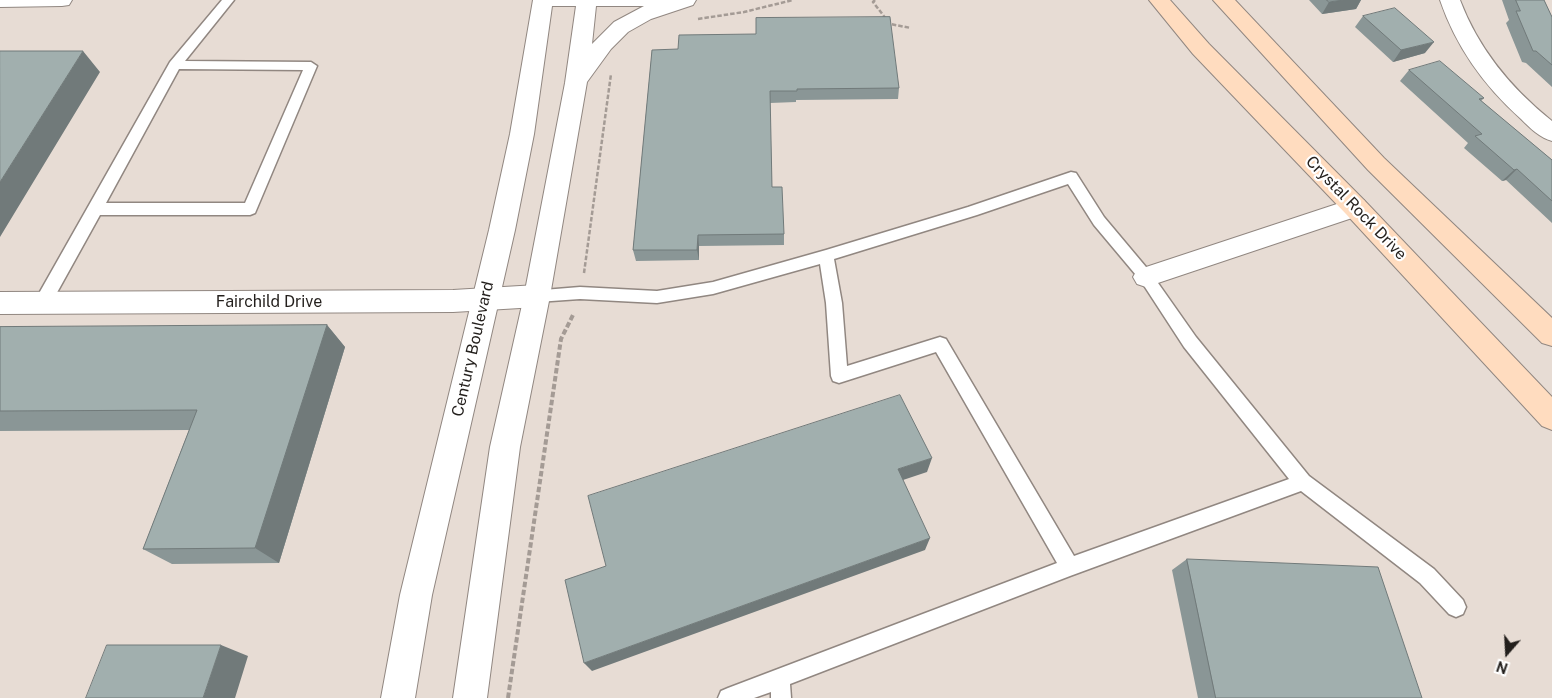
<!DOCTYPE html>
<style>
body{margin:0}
#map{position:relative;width:1552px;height:698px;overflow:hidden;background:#e7dcd4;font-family:"Public Sans",sans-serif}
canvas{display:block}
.north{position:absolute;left:1482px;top:628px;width:50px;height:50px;-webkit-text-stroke:4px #fff;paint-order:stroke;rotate:199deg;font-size:14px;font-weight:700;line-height:20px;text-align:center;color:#231f1c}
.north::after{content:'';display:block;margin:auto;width:18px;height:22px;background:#231f1c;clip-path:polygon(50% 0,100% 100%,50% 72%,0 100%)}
</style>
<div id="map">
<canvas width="1552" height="698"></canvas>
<div class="north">N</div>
</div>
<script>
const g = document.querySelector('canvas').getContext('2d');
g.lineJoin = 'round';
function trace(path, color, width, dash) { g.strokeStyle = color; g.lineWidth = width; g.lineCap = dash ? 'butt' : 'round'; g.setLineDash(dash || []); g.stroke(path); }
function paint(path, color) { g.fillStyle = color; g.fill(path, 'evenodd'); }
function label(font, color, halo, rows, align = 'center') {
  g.font = font + ' "Public Sans",sans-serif'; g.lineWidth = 4.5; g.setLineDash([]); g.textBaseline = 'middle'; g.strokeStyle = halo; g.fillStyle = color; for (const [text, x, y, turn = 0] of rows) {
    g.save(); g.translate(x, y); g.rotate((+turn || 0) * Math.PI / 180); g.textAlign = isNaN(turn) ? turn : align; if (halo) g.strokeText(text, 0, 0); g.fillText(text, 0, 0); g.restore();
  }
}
const pathFar1 = new Path2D(`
 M875 0 873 2 890 24 911 28
 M698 19 744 12 793 0
 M584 273 611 74`);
const path = new Path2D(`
 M508 698 561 339 574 313`);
const service = new Path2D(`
 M222 0H234L185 61 311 62 317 66 255 213 250 215H100L49 307 43 308 37 307 35 302 37 297 170 62ZM179 69 303 70 245 203H106Z
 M1071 172 1076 173 1104 217 1151 273 1196 337 1309 476 1434 569 1463 600 1466 607 1463 614 1456 617 1449 614 1420 583 1301 491 1070 576 790 684 791 698H771V692L754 698H718L721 691 728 688 1057 563 936 352 839 383 833 381 831 376 826 303 820 264 713 294 657 303 580 299 537 302 531 301 529 296 531 291 580 287 657 291 713 282 826 250 968 207ZM1068 184 1094 225 1141 281 1184 347 1289 479 1074 556 946 339 940 337 847 366 842 303 834 259 977 215Z`);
const minor = new Path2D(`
 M0 0H72L69 5 62 6 0 7Z
 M1440 0H1460C1479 50 1511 88 1552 121V141C1540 138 1530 128 1521 119 1484 86 1456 47 1440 0Z
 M1355 198 1364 200 1367 207 1364 214 1146 287 1137 284 1133 277 1137 270Z
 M537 285 546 288 550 296 546 304 537 307 453 312 0 314V292L453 290Z`);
const tertiary = new Path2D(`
 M533 0H696L693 5 651 19 628 32 611 49 587 82 550 296 520 447 487 698H453L490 447 524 296 565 83 576 6H552L534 134 515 230 432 595 415 698H381L400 595 489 230 510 134ZM596 6H644L614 22 592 44Z`);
const secondary = new Path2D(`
 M1149 0H1170L1209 44 1364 200 1552 397V430L1542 426 1346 214 1193 54Z
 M1213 0H1235L1384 158 1552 318V346L1542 343 1368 170Z`);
const wall = new Path2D(`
 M1309 0H1361L1356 9 1322 14Z
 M1502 0H1544L1552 17V87L1526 63 1522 62 1506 23 1509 20Z
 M1363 16 1425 53 1393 62 1355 27Z
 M652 50 899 88 898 99 796 100V102L770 103 772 187 784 234V245L699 246V260L636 261 633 250Z
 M1409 70 1484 98 1481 101 1552 160V223L1506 180 1502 181 1464 148 1468 143 1400 81Z
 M327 325 345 347 279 563 172 564 143 549 189 430 0 431V327Z
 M1187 559 1422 698H1198L1172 570Z`);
const shadedWall = new Path2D(`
 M1344 0H1361L1356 9 1322 14 1329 2Z
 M1434 42 1425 53 1393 62 1401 50Z
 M83 51 100 72 0 237V182Z
 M1517 169 1506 180 1502 181 1514 170Z
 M698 235 699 246V260L697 250Z
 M327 325 345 347 279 563 255 548Z
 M932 458 927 472 894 483 898 469Z
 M930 538 925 550 592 671 584 663Z
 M221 645 248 656 235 698H203Z`);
const building = new Path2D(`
 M1327 0H1344L1329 2Z
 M1516 0H1544L1552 17V65L1536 51H1533L1516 11H1520Z
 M1395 8 1434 42 1401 50 1363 16Z
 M890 17 899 88 797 89V91H770L772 187H782L784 234 698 235 697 250H633L652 50 678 49 679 35 756 34V18Z
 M0 51H83L0 182Z
 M1440 61 1484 98 1479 99 1552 160V201L1517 169 1514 170 1475 136 1482 134 1409 70Z
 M327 325 255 548 143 549 197 410 0 411V327Z
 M900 395 932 458 898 469 930 538 584 663 565 580 606 566 588 496Z
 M1187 559 1378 567 1422 698H1216Z
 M107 645H221L203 698H86Z`);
const streetNames = [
 ["Crystal Rock Drive",1356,208,46],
 ["Fairchild Drive",269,302],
 ["Century Boulevard",473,349,-77]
];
trace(service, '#918781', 3);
trace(minor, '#918781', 2);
trace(tertiary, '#918781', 2);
trace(secondary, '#918781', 2);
trace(pathFar1, '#a49b95', 2.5, [4.5, 2]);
trace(path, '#a49b95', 4, [5.5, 2.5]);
paint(service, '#fff');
paint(minor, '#fff');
paint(tertiary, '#fff');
paint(secondary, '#ffdcbf');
paint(wall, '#8a9696');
paint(shadedWall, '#717a7a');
paint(building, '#a1afae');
trace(building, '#717a7a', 1);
label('16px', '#231f1c', '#fff', streetNames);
</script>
